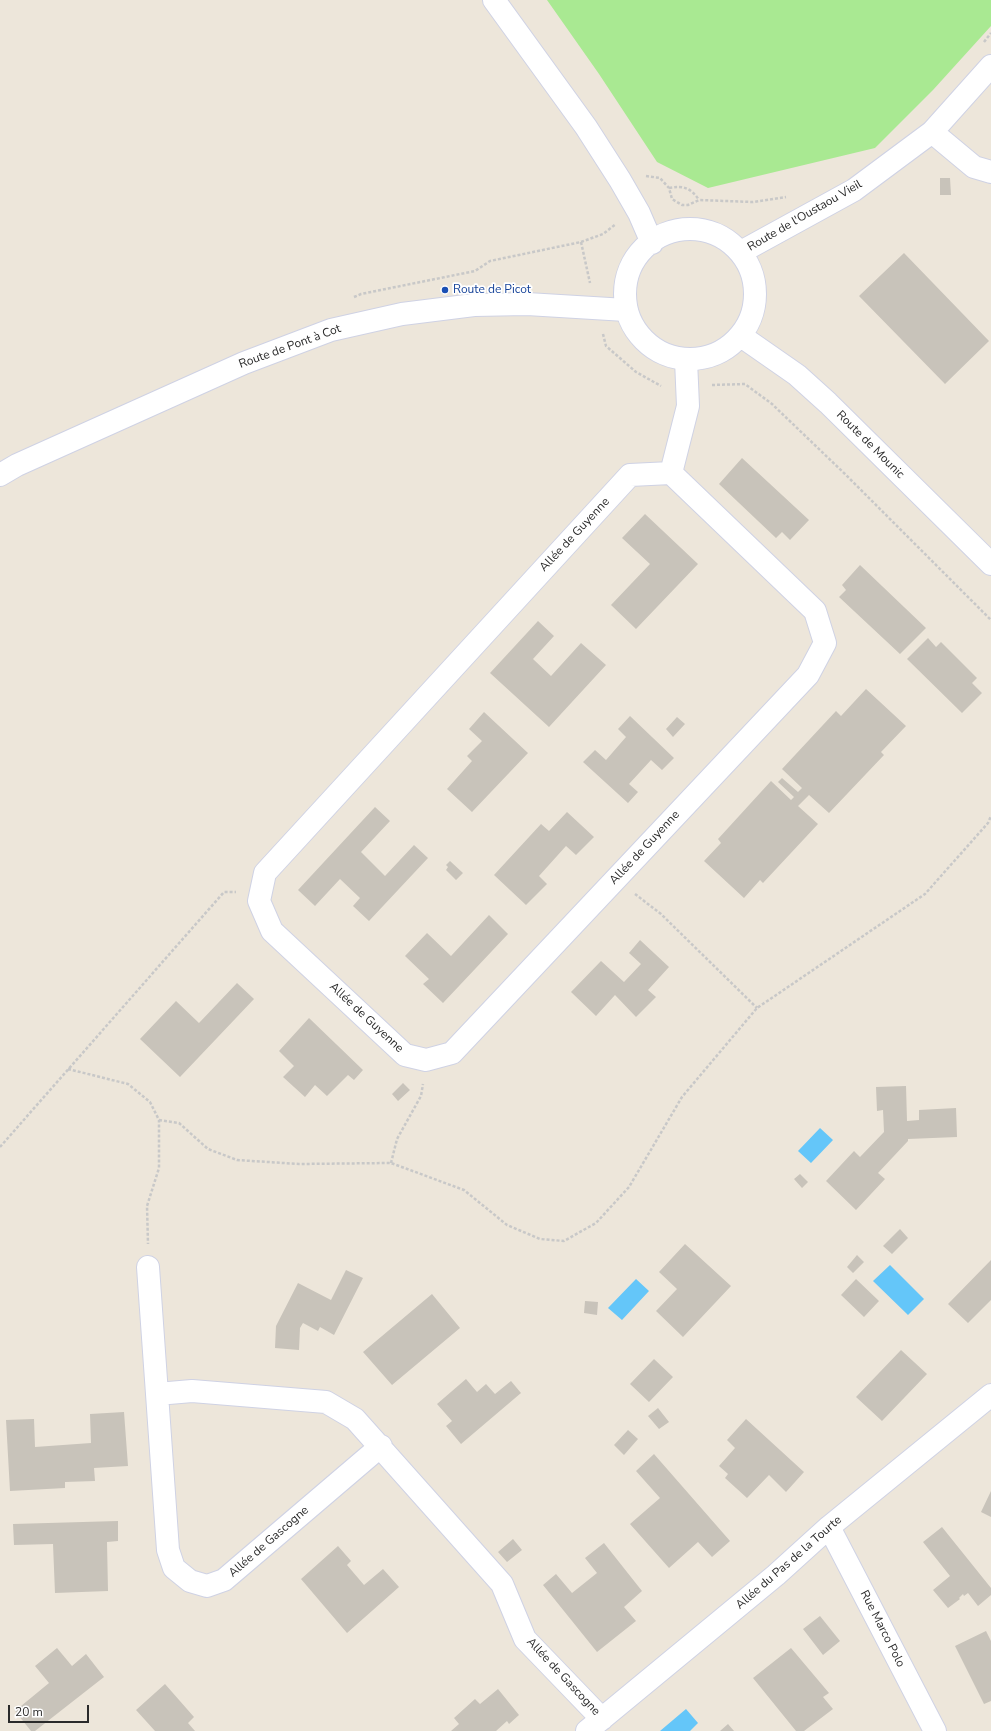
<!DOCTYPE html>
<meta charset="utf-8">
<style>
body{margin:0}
#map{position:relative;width:991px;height:1731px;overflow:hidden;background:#ede6da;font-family:"Nunito Sans",sans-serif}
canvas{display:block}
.scale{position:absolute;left:8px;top:1705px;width:81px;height:18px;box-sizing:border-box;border:2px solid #2a2a2a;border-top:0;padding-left:5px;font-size:12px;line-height:14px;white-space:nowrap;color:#2a2a2a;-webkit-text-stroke:3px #fff;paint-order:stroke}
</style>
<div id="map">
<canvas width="991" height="1731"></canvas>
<div class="scale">20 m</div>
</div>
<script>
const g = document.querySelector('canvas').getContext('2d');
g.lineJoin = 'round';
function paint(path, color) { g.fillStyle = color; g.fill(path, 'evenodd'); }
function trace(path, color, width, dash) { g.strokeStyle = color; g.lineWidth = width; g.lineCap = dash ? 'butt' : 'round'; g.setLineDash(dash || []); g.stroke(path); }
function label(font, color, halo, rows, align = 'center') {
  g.font = font + ' "Nunito Sans",sans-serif'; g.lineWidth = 3.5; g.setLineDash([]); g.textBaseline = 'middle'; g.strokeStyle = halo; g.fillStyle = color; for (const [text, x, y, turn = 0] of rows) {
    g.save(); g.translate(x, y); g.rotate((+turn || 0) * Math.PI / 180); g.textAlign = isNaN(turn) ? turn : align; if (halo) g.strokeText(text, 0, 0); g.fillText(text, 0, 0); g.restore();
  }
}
const green = new Path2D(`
 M547 0H991V26L933 90 875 148 708 188 657 162 599 74Z`);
const water = new Path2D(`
 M820 1128 833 1140 811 1163 798 1151Z
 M890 1265 924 1299 908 1315 873 1281Z
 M636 1279 649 1291 622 1320 608 1308Z
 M686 1709 698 1723 690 1731H660Z`);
const building = new Path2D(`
 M940 178H950L951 195H940Z
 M904 253 989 341 945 384 859 296Z
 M742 458 809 520 790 540 782 532 776 538 719 484Z
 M645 514 698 564 636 629 611 605 650 564 622 538Z
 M860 565 926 628 900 654 839 597 846 590 842 585Z
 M538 621 554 636 533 659 551 676 581 643 606 665 549 727 490 673Z
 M928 638 936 647 941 642 977 678 972 683 982 693 962 713 907 659Z
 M866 689 906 726 881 752 884 755 829 813 809 795 798 806 818 824 763 883 760 880 744 898 704 861 721 843 718 839 771 781 791 800 794 797 778 782 782 778 798 792 802 788 782 769 836 711 841 716Z
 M484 712 528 753 472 812 447 789 472 761 467 756 482 741 469 729Z
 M630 716 674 758 662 770 651 760 629 784 638 792 628 803 583 762 595 750 606 760 626 737 618 729Z
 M677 717 685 724 673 737 666 729Z
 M375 807 390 821 361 852 385 876 414 845 428 858 369 921 353 906 360 898 340 879 315 906 298 890Z
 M567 812 594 837 576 855 566 846 539 876 547 884 526 905 494 875 541 824 549 831Z
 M450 861 463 873 456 880 446 870 448 867 446 865Z
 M489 915 508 934 443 1003 423 984 429 979 405 956 427 933 451 956Z
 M640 940 669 967 648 990 656 997 636 1017 615 995 596 1016 571 992 601 961 624 982 641 964 629 953Z
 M237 983 254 999 180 1077 140 1039 176 1001 199 1023Z
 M309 1018 363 1070 354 1080 348 1075 327 1096 315 1085 305 1097 283 1077 294 1066 279 1051Z
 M403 1083 410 1090 398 1101 392 1094Z
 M906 1086 907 1121 919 1120V1110L956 1108 957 1137 908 1139V1141L878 1173 885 1179 856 1210 826 1181 854 1151 860 1157 884 1132 883 1110 877 1111 876 1087Z
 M800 1174 808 1182 802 1188 794 1179Z
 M900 1229 908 1238 892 1254 883 1246Z
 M685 1244 731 1286 683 1337 656 1311 677 1289 659 1272Z
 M857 1255 864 1262 853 1273 847 1267Z
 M991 1260V1300L968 1323 948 1304Z
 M346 1270 363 1278 334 1335 320 1327 318 1331 303 1323 300 1328 299 1350 275 1348 276 1326 298 1283 331 1300Z
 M856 1279 879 1301 864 1317 841 1295Z
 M432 1294 460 1328 392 1385 363 1352Z
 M585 1301 598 1302 597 1315 584 1313Z
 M901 1350 927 1374 882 1421 856 1397Z
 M654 1359 673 1377 649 1402 630 1384Z
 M466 1379 477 1392 486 1384 495 1394 511 1381 521 1393 461 1444 446 1426 452 1421 437 1404Z
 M658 1408 669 1422 659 1429 648 1416Z
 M124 1412 128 1466 94 1468 95 1481 65 1482V1488L10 1491 6 1420 34 1419 35 1447 91 1443 90 1414Z
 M746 1419 804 1472 786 1492 769 1475 747 1498 725 1478 728 1474 719 1466 735 1448 727 1440Z
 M628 1430 638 1439 624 1455 614 1445Z
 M654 1454 730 1541 712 1557 698 1542 669 1568 630 1524 660 1498 636 1471Z
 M991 1491V1517L981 1512Z
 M118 1521V1541L107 1542 108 1591 55 1593 53 1544 14 1545 13 1524Z
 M942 1527 991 1588V1595L978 1606 968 1593 964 1596 963 1594 959 1598 960 1599 948 1608 933 1590 950 1576 923 1542Z
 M513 1539 522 1550 507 1562 498 1552Z
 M604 1543 642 1591 624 1607 636 1621 597 1652 543 1585 556 1574 572 1593 597 1573 585 1558Z
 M338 1546 351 1561 347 1565 364 1585 383 1569 399 1587 347 1633 301 1579Z
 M820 1616 840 1641 823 1655 803 1629Z
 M986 1631 991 1641V1701L984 1704 955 1646Z
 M57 1648 72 1666 86 1654 104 1677 35 1731H31L15 1711 49 1683 35 1666Z
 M791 1648 829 1693 823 1697 833 1709 804 1731H796L753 1678Z
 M165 1684 194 1717 188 1723 195 1731H155L136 1710Z
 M498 1689 519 1715 509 1724 507 1721 496 1731H451L459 1724 454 1718 475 1699 480 1704Z
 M728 1724 734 1731H720Z`);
const path = new Path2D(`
 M984 42 991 33
 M646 176 660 178 669 188 672 199 682 205H688L699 200 753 202 786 197
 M669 188C683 185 691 188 699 200
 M581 242 590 283
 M354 297 361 294 475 271 490 261 581 242 603 234 616 224
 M603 334 606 346 636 372 661 386
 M712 385 745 384 772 404 845 474 991 620
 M635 894 661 914 757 1008
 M68 1069 128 1084 150 1102 159 1120V1168L147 1206 148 1244
 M159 1120 179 1123 208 1149 237 1160 299 1164 391 1163 464 1190 507 1225 540 1239 564 1241 596 1223 629 1187 682 1097 757 1008 925 894 988 823 991 816
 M0 1147 224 892H236
 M391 1163 397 1139 421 1096 423 1084`);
const minor = new Path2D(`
 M671 473 815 611 825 643 808 675 452 1053 426 1060 405 1055 272 931 259 901 265 873 630 475Z
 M671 473 688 406 686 360
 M148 1267 157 1394
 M381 1446 224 1580 207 1586 190 1581 174 1568 168 1550 157 1394 192 1391 326 1402 355 1419 502 1584 525 1639 602 1719
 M829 1527 935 1731
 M587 1731 776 1575 829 1527 991 1395`);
const tertiary = new Path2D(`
 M932 132 974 167 991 172
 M741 252 854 190 932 132 991 66
 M0 475 17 465 244 363 331 330 402 314 474 305 527 304 626 310`);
const secondary = new Path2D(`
 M494 0 586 127 620 180 639 213 652 243
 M625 294a65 65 0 1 1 130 0a65 65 0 1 1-130 0Z
 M741 336 797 375 828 403 991 564`);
const markers = [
 [445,290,4,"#1a4fb4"]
];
const streetNames = [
 ["Route de l'Oustaou Vieil",805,216,-30],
 ["Route de Pont à Cot",290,347,-20],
 ["Route de Mounic",870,445,45],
 ["Allée de Guyenne",575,535,-47],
 ["Allée de Guyenne",645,848,-47],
 ["Allée de Guyenne",366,1018,43],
 ["Allée de Gascogne",269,1542,-41],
 ["Allée du Pas de la Tourte",789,1563,-41],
 ["Rue Marco Polo",882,1629,63],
 ["Allée de Gascogne",563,1677,47]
];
const transitNames = [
 ["Route de Picot",453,290]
];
paint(green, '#a9e992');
paint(water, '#64c6f9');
paint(building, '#c8c3ba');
trace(minor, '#cfd2e4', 24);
trace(tertiary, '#cfd2e4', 24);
trace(secondary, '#cfd2e4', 24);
trace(path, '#c8c8c8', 2.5, [3, 2]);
trace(minor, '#fff', 22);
trace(tertiary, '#fff', 22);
trace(secondary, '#fff', 22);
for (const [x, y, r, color] of markers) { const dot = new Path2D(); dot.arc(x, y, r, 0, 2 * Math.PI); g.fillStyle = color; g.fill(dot); trace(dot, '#fff', 1.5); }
label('12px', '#2a2a2a', '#fff', streetNames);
label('12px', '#164399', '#fff', transitNames, 'left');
</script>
